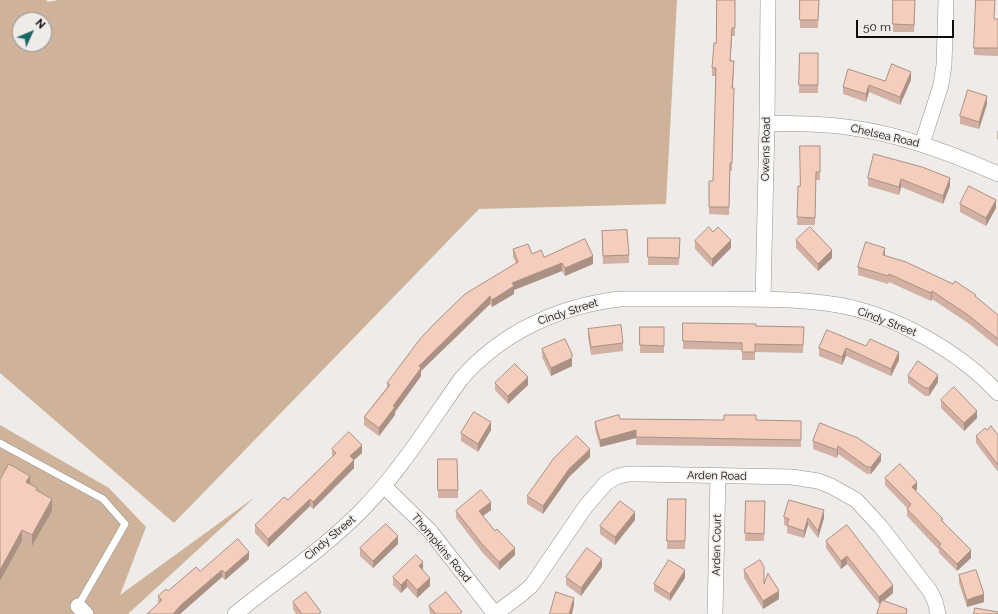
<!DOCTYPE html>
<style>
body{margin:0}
#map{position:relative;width:998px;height:614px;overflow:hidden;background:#eeebe8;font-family:Raleway,sans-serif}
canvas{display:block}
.north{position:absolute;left:12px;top:12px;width:40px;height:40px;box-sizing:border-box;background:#eeebe8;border:1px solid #949290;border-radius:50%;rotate:46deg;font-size:11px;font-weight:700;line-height:16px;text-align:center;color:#0e0d0c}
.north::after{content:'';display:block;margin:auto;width:14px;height:18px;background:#1b6763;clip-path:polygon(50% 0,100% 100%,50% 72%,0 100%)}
.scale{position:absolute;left:856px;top:20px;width:98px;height:18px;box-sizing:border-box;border:2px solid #0e0d0c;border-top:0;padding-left:5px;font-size:12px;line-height:14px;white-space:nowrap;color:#0e0d0c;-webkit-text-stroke:3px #eeebe8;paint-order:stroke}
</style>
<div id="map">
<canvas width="998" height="614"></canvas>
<div class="north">N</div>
<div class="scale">50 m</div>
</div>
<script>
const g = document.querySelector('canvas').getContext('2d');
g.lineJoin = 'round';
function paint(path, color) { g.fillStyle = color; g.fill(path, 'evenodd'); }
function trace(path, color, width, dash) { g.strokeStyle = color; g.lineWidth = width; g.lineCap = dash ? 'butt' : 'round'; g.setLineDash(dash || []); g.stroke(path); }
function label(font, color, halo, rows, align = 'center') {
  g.font = font + ' Raleway,sans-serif'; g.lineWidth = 3; g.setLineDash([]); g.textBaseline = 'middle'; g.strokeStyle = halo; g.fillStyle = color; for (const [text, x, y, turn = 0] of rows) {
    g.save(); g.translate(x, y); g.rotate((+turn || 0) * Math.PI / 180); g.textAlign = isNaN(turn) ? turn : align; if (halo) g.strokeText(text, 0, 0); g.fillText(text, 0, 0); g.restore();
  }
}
const green = new Path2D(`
 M0 0H46L48 2 58 0H677L666 204 479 209 174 523 0 373ZM20 20H44V44H20Z
 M0 425 109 488 146 527 120 595 255 497 128 614H0Z`);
const service = new Path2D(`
 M0 443 103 499 125 524 78 606`);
const minor = new Path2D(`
 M767 123C795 124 825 123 853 128 903 135 951 153 998 174
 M922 144 941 85 944 65 946 0
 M763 299 767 123 768 0
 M384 486 430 531 495 614
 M78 606 86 614
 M715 613 718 476
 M235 614C277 580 322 550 360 512 399 473 429 424 461 379 502 332 559 306 620 299 657 299 693 299 729 299 765 299 803 299 838 305 895 315 959 351 998 393
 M495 614 523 593 532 585 586 506 606 483 616 477 627 474H639L792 477 818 481 831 486 856 500 881 527 930 591 935 601 938 614`);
const wall = new Path2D(`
 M735 0V36H732L730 61 734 69 733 88 732 171H730L729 215 709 214V181H713L716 76H712V68L716 43Z
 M800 0H819L818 28H800Z
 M893 0H915L914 32H893Z
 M994 19H998V56L974 55V48Z
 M800 53H818V93H799Z
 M911 80 900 105 869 92 866 102 843 94V87L885 81Z
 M987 104 979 129 960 124V116Z
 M998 130V140L997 139V132Z
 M820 146V180H816L815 225H797L798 186H800Z
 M874 154 950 186 943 204 901 187 899 195 868 186V178Z
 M960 204 996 208 986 226 960 212Z
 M602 231 629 255V263L603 264Z
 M713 232 731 248 712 267 695 249V241Z
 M648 238H680L679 265H648Z
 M796 240 832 258 818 271 796 248Z
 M513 249 544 257 593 264 565 276 562 271 514 290V294L492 307 490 304 421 371V376L395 412V415L379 436 364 425V417L387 387V383L516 263 513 257Z
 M885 256 976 297 998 315V347L968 323 932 299 931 301 889 282 888 284 858 275V267Z
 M683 323 756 326 804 327 803 353 755 352V360H742V350L683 349Z
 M640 327H664V353H640Z
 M588 329 623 343V351L591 355 588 337Z
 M827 330 899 360 891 376 846 356 842 365 819 356V348Z
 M542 349 572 366 551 376 542 357Z
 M908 376 938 382 929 396H925L908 383Z
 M495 383 528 385 508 404 495 390Z
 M941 400 977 418 964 431 941 408Z
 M620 419 801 421V447L636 445V438L600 447 595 429V422Z
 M820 423 881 461 871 474H867L838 454 837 458 813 449V441Z
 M491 430 478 452 461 441V433Z
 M987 430 998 435V472L976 443V436Z
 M332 449 362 453 354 460V468L313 509 310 506 268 547 255 533V525L288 500 332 457Z
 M590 457 569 477 543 514 527 504V496Z
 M438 459H457L458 498H438Z
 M885 478 917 489 915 491 943 521 971 558 957 571 939 553V550L907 516V508L885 485Z
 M0 480 30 484 37 490 52 511 32 546 22 541 0 581Z
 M668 499H686L685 549H667Z
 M746 501H765L764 541H745Z
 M491 510 483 516 515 555 499 570 482 552 456 518V511Z
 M784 517 824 518 818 538 808 525 804 538 787 533V526L784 525Z
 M635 520 615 545 600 534V526Z
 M847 525 893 593 884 601 907 614 881 603 879 604 847 564 841 569 826 548V541Z
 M398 544 373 568 360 556V548Z
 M249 559 225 580 222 577 180 614 158 603V596L168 591 200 571Z
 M602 567 581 596 566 585V577Z
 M423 570 430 586 417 598 407 587 401 593 393 585V577Z
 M744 570 764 584 779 599 763 609 744 578Z
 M959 575 984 602 967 607 959 583Z
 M685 578 670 601 654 591V584Z
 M293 602 321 614H296L293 609Z
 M429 606 462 614H430Z`);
const shadedWall = new Path2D(`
 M732 28V36L730 68V61Z
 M911 72V80L900 105V97Z
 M869 85V92L866 102V94Z
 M987 96V104L979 129V122Z
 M950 178V186L943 204V196Z
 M901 179V187L899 195V187Z
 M996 200V208L986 226V218Z
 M731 240V248L712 267V259Z
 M885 248V256L883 255Z
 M832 250V258L818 271V264Z
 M593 256V264L565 276V268Z
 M562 263V271L514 290V294L492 307V300L512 283Z
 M932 291V299L931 301V293Z
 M490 296V304L421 371V376L395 412V415L379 436V428L419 366Z
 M846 348V356L842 365V357Z
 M899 352V360L891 376V369Z
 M572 358V366L551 376V368Z
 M938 375V382L929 396V388Z
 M528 377V385L508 404V396Z
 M977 411V418L964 431V423Z
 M491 422V430L478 452V444Z
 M636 430V438L600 447V440Z
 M362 445V453L354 460V468L313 509V502L350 456Z
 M838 446V454L837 458V450Z
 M590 449V457L569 477 543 514V506L569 469Z
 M881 454V461L871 474V467Z
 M30 476V487L26 482Z
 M917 482V489L912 494V487Z
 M52 499V511L32 546V535Z
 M310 499V506L268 547V539Z
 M491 502V510L479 519V511Z
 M824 510V518L818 538V531Z
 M635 512V520L615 545V537Z
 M808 518V525L804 538V531Z
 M22 530V541L0 581V570Z
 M398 536V544L373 568V561Z
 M515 548V555L499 570V562Z
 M971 550V558L957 571V564Z
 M249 552V559L225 580V573Z
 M847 556V564L841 569V561Z
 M602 559V567L581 596V588Z
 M423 562V570L419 566Z
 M222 570V577L180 614H173L181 605Z
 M685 570V578L670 601V594Z
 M430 578V586L417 598V590Z
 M407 579V587L401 593V585Z
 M893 585V593L879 604V597Z
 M779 591V599L763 609V601Z
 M984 594V602L967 607V600Z
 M574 598V605L572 614H569Z`);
const building = new Path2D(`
 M717 0H735V28H732L730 61H734L732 88H734L732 163H730L729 207H709V181H713L716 68H712L714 43H716Z
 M800 0H819L818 20H800Z
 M893 0H915L914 25 893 24Z
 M976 0H995L994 19H998V48H974Z
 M800 53H818V85H799Z
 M892 64 911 72 900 97 869 85 866 94 843 87 848 69 885 81Z
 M968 90 987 96 979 122 960 116Z
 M800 146H820V172H816L815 218 797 217 798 186H800Z
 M874 154 922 167 950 178 943 196 901 179 899 187 868 178Z
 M969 186 996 200 986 218 960 204Z
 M709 227 713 232 718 227 731 240 712 259 695 241Z
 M810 227 832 250 818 264 796 240Z
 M627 230 629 255 603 256 602 231Z
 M648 238H680L679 258 648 257Z
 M585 239 593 256 565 268 562 263 512 283 514 286 492 300 490 296 419 366 421 368 393 406 395 407 379 428 364 417 390 385 387 383 420 339 435 323 465 294 518 262 513 249 528 244 532 254 541 250 544 257Z
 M866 242 885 248 883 255 906 262 953 284 955 281 976 295 975 296 998 315V339L968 315 932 291 931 293 889 274 888 276 858 267Z
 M683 323 756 324V326L804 327 803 345 755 344V352H742V343L683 341Z
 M621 325 623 343 591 347 588 329Z
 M640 327H664V346L640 345Z
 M827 330 866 346 870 339 899 352 891 369 846 348 842 357 819 348Z
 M565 339 572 354V358L551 368 542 349Z
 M918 361 938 375 929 388H925L908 376Z
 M515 364 528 377 508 396 495 383Z
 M954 387 977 411 964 423 941 400Z
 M474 412 491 422 478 444 461 433Z
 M619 415 620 419 724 420V415H756V420L801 421V440L636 437V430L600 440 595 422Z
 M820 423 858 438 881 454 871 467H867L838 446 837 450 813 441Z
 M991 426 998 435V465L976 436 985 428 987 430Z
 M349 432 362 445 350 456 354 460 313 502 310 499 268 539 255 525 284 497 288 500 336 453 332 449Z
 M577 436 590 449 569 469 543 506 527 496 554 458Z
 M438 459H457L458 490H438Z
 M9 464 30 476 26 482 37 488 36 490 52 499 32 535 22 530 0 570V480Z
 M900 464 917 482 912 487 943 519 941 520 971 550 957 564 939 546 941 544 907 509 911 504 885 478Z
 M481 490 491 502 479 511 495 531 497 529 515 548 499 562 482 544 456 511Z
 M668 499H686L685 541H667Z
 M789 500 824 510 818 531 808 518 804 531 787 525 789 519 784 517Z
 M620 501 635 512 615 537 600 526Z
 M746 501H765L764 534 745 533Z
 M386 524 398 536 373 561 360 548Z
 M847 525 893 585 879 597 847 556 841 561 826 541Z
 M238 539 249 552 225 573 222 570 181 605 173 614H147L162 600 158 596 166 589 168 591 196 567 200 571Z
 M587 548 602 559 581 588 566 577Z
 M416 555 423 562 419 566 430 578 417 590 407 579 401 585 393 577Z
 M669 560 685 570 670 594 654 584Z
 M760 560 764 567V584L768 573 779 591 763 601 744 570Z
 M976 570 984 594 967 600 959 575Z
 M306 592 321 612 318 614H302L293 602Z
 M446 592 462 612 459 614H436L429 606Z
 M556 592 574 598 569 614H550Z
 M882 600 907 609 906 614H877Z
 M975 608 998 612V614H974Z`);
const streetNames = [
 ["Chelsea Road",885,136,13],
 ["Owens Road",766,149,-89],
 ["Cindy Street",568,312,-18],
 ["Cindy Street",887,322,21],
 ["Arden Road",717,476,1],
 ["Cindy Street",330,538,-40],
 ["Arden Court",717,545,-89],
 ["Thompkins Road",441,548,50]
];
paint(green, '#ceb39a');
trace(service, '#93918e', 8);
trace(minor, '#93918e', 16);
trace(service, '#fff', 7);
trace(minor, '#fff', 15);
paint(wall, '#d2b0a3');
paint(shadedWall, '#ab9084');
paint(building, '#f4cdbd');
trace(building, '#ab9084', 1);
label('11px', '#0e0d0c', '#eeebe8', streetNames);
</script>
